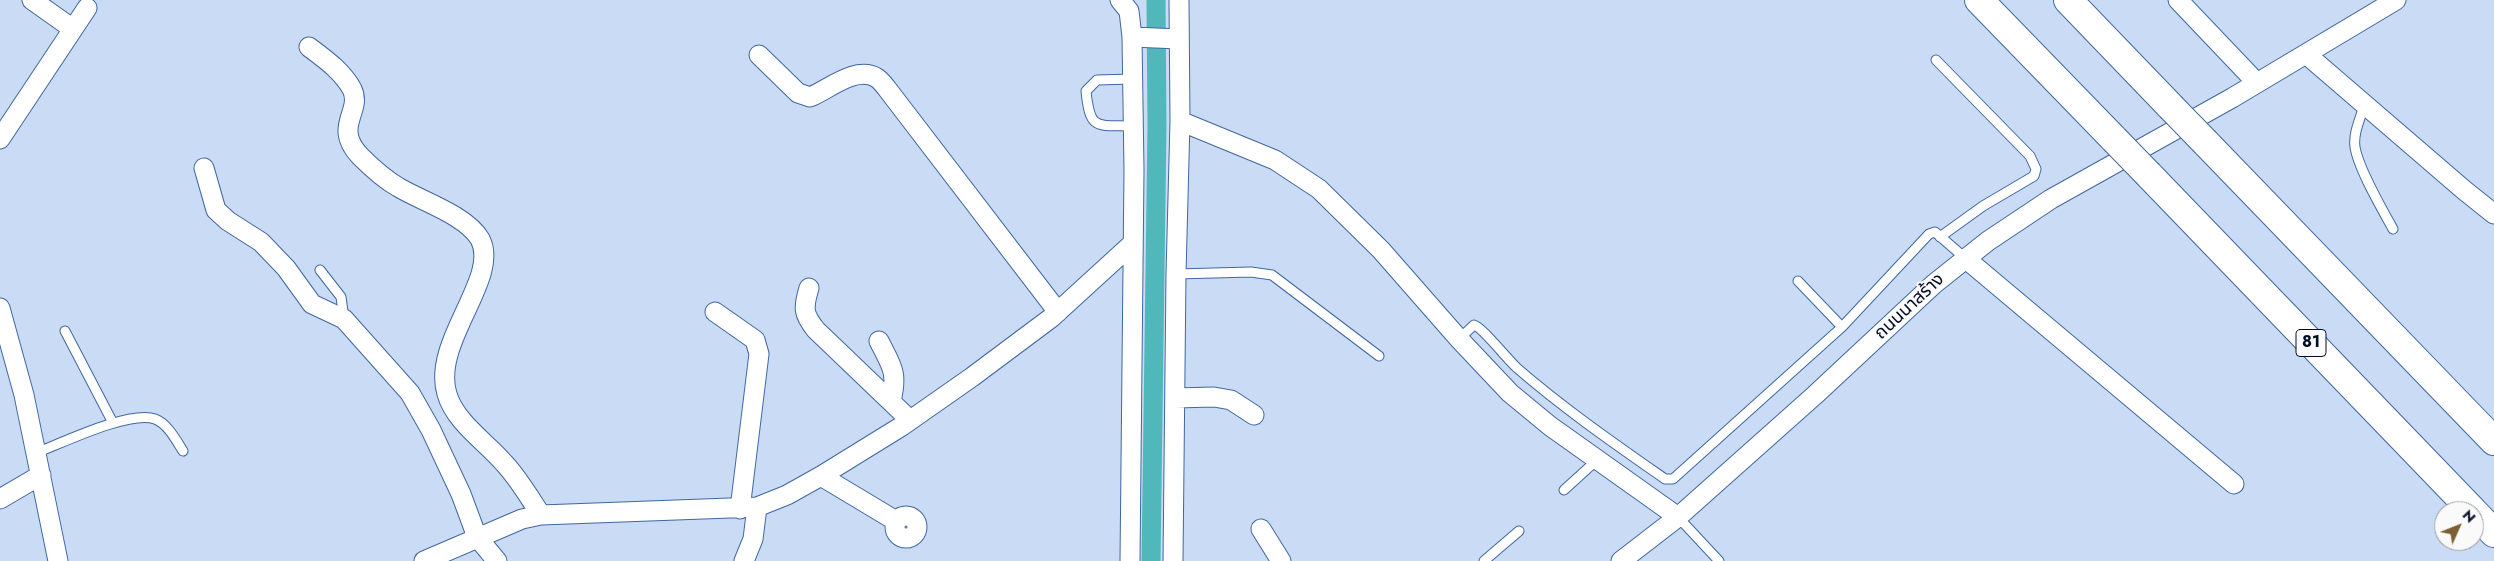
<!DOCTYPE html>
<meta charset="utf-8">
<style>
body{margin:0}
#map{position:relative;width:2494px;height:561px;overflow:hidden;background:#c9dbf5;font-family:Jost,sans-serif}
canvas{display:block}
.north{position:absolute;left:2434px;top:501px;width:50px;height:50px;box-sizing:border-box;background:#fafafa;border:1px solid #979ba4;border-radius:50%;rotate:46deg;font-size:14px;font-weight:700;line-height:20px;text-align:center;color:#020d24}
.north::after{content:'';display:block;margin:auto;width:18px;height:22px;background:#7c6032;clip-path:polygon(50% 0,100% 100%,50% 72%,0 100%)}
</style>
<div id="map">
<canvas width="2494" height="561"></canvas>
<div class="north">N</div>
</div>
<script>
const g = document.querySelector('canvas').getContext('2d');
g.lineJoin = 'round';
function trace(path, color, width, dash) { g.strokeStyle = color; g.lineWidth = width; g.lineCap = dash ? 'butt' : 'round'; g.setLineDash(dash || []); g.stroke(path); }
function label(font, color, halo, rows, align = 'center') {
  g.font = font + ' Jost,"Noto Sans Thai",sans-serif'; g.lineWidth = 4; g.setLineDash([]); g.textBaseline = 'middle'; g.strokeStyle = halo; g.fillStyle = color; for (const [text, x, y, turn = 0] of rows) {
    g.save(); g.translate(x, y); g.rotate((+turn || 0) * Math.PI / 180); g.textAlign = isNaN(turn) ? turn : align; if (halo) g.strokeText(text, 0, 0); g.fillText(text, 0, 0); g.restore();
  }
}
const canal = new Path2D(`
 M1151 561 1157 126 1156 0`);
const lane = new Path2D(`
 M1936 60 2030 156 2036 169 2034 176 1983 206 1940 237
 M1132 79 1097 80 1086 91C1090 131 1096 125 1132 126
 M2364 106C2360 119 2353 134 2355 147 2358 168 2382 209 2393 229
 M320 270 341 297 344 319
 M1176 274 1251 272 1272 275 1379 356
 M1798 281 1842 327
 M65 331 113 423
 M1459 339 1474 325C1482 327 1507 359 1517 368 1563 408 1615 444 1665 479H1673L1842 327 1929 234 1935 232 1965 258
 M36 453C62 443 130 410 155 419 168 424 176 440 183 451
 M1564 490 1597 460
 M1678 517 1719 561
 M1484 561 1519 531`);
const street = new Path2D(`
 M32 0 73 29
 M1120 0 1129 11 1132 37 1134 170 1130 561
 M2178 0 2257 83
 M1132 37 1179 39
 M309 47C325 59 342 71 352 89 363 112 332 126 360 156 371 167 384 179 398 187 421 201 466 215 480 239 501 278 431 342 447 394 455 422 486 442 504 463 519 479 529 497 541 515
 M2306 54 2464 190 2494 214
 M759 55 798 93 810 97C828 90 856 65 877 78 881 81 885 86 888 90L1058 312
 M1180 121 1275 160 1319 189 1381 250 1459 339 1510 393 1550 426 1678 517
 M0 139 87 8
 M204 168 216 210 228 221 261 242 286 268 312 304 344 319 410 393 431 430 461 494 477 537 497 561
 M1965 258 2234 484
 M809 288C803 308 803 314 816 330L910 420
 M0 308 24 395 58 561
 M715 312 755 340 759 354 740 509
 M879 341C892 367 898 372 891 401
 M1175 398 1214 397 1231 400 1254 415
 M821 476 896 521
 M0 499 41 475
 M895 527a11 11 0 1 1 22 0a11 11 0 1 1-22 0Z
 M1261 529 1281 561
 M424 561 522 519 541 515 757 507 787 495 821 476 902 426 972 377 1051 318 1132 244
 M744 561 753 539 757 507
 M1173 561 1176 274 1180 121 1179 0
 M1621 561 1678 517 1815 395 1934 284 1988 241 2051 199 2232 98 2396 0`);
const highway = new Path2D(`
 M1979 0 2114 139
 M2068 0 2170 106
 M2206 143 2494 441
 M2149 175 2473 511
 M2474 512 2494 533`);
const highwayBridge = new Path2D(`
 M2170 106 2206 143
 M2114 139 2149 175`);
const shields = [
 [2311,343,30]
];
const shieldNames = [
 ["81",2311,343]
];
const streetNames = [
 ["ถนนนาสร้าง",1910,307,-43]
];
trace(canal, '#50b7ba', 19);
trace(lane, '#4067a1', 11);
trace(street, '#4067a1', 21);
trace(highway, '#4067a1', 30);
trace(lane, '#fff', 9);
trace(street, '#fff', 19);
trace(highway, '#fff', 28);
trace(highwayBridge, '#4067a1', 30, []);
trace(highwayBridge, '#fff', 28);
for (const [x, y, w] of shields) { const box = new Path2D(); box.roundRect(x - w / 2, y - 13.5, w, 27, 4); g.fillStyle = '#fafafa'; g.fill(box); trace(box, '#020d24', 1); }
label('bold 16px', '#020d24', null, shieldNames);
label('18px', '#020d24', '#fafafa', streetNames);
</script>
